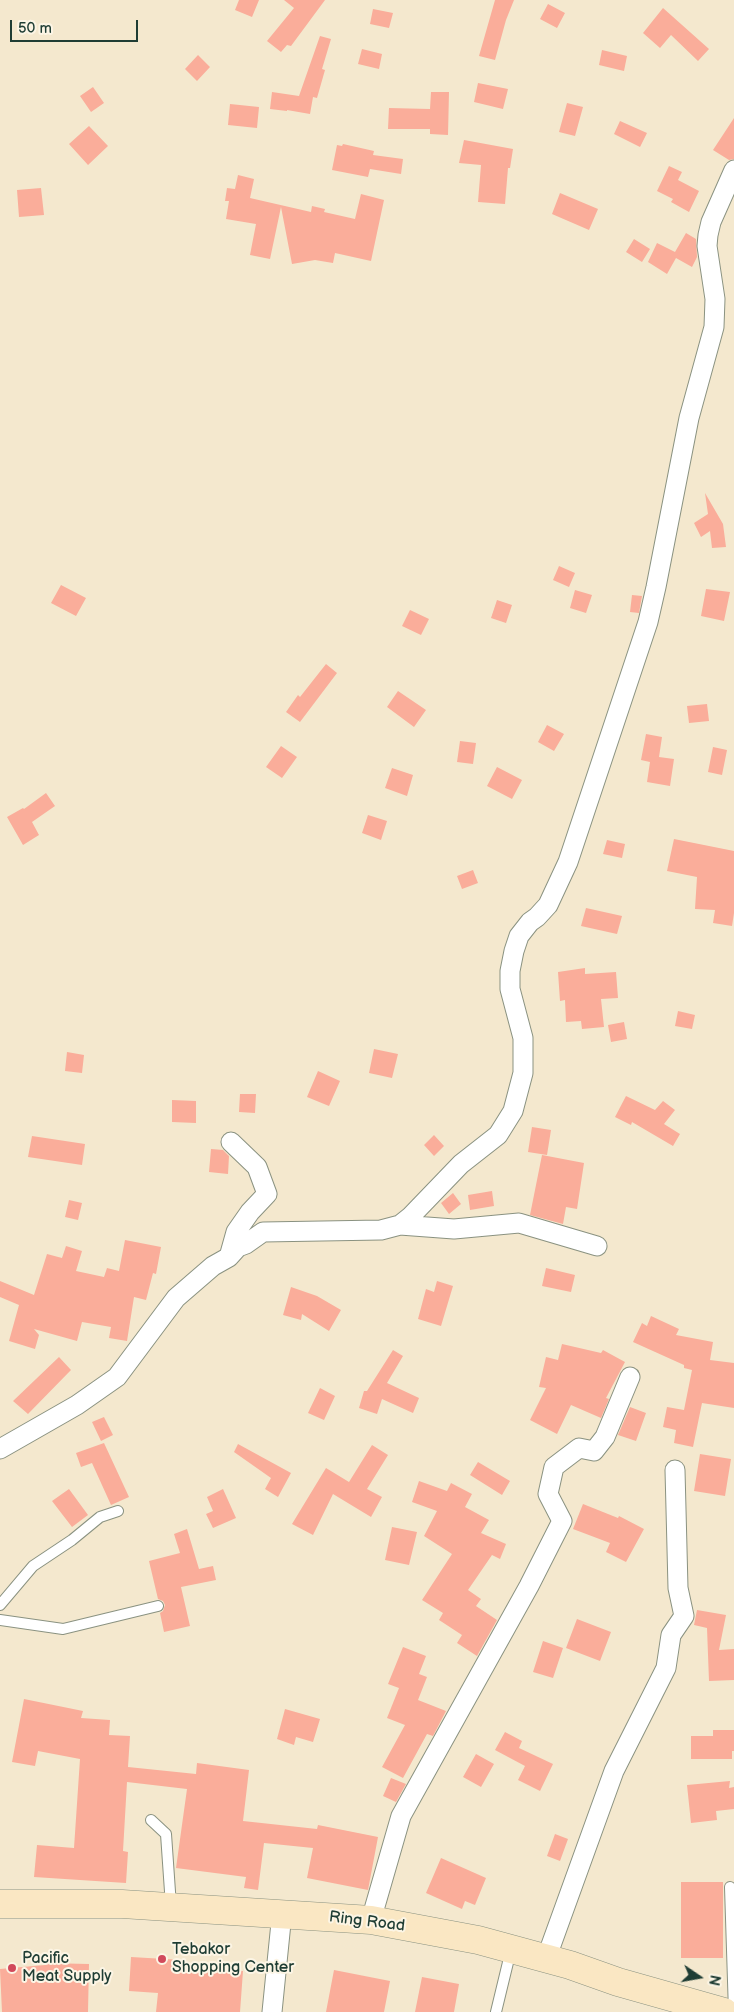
<!DOCTYPE html>
<style>
body{margin:0}
#map{position:relative;width:734px;height:2012px;overflow:hidden;background:#f4e8ce;font-family:"Balsamiq Sans",sans-serif}
canvas{display:block}
.north{position:absolute;left:674px;top:1952px;width:50px;height:50px;-webkit-text-stroke:4px #fcf5e5;paint-order:stroke;rotate:102deg;font-size:14px;font-weight:700;line-height:20px;text-align:center;color:#1f3d34}
.north::after{content:'';display:block;margin:auto;width:18px;height:22px;background:#1f3d34;clip-path:polygon(50% 0,100% 100%,50% 72%,0 100%)}
.scale{position:absolute;left:10px;top:20px;width:128px;height:22px;box-sizing:border-box;border:2px solid #1f3d34;border-top:0;padding-left:6px;font-size:15px;line-height:18px;white-space:nowrap;color:#1f3d34;-webkit-text-stroke:4px #fcf5e5;paint-order:stroke}
</style>
<div id="map">
<canvas width="734" height="2012"></canvas>
<div class="north">N</div>
<div class="scale">50 m</div>
</div>
<script>
const g = document.querySelector('canvas').getContext('2d');
g.lineJoin = 'round';
function paint(path, color) { g.fillStyle = color; g.fill(path, 'evenodd'); }
function trace(path, color, width, dash) { g.strokeStyle = color; g.lineWidth = width; g.lineCap = dash ? 'butt' : 'round'; g.setLineDash(dash || []); g.stroke(path); }
function label(font, color, halo, rows, align = 'center') {
  g.font = font + ' "Balsamiq Sans",sans-serif'; g.lineWidth = 4; g.setLineDash([]); g.textBaseline = 'middle'; g.strokeStyle = halo; g.fillStyle = color; for (const [text, x, y, turn = 0] of rows) {
    g.save(); g.translate(x, y); g.rotate((+turn || 0) * Math.PI / 180); g.textAlign = isNaN(turn) ? turn : align; if (halo) g.strokeText(text, 0, 0); g.fillText(text, 0, 0); g.restore();
  }
}
const building = new Path2D(`
 M239 0H259L252 17 235 10Z
 M284 0H325L291 46 287 45 281 52 267 41 294 8Z
 M495 0H514L506 20 495 60 479 56Z
 M548 4 565 13 557 28 540 19Z
 M663 8 709 49 698 61 671 35 660 48 643 33Z
 M373 9 393 13 389 28 370 24Z
 M320 36 331 39 322 69 325 70 317 98 313 97 310 114 287 110V111L270 109 272 92 299 96Z
 M362 49 382 54 379 69 358 64Z
 M602 50 627 56 624 71 599 65Z
 M198 55 210 67 197 81 185 69Z
 M478 83 508 89 503 109 474 102Z
 M93 87 104 103 91 112 80 96Z
 M431 92H449L448 135 430 134V129H388L389 108 430 109Z
 M567 103 583 107 575 136 559 132Z
 M230 104 259 107 257 128 228 125Z
 M734 118V159L729 160 713 150Z
 M620 121 647 133 640 147 614 134Z
 M89 126 108 146 88 165 69 144Z
 M464 140 513 149 510 168H508L505 204 478 202 481 165 459 163Z
 M343 144 374 151 373 155 403 159 401 174 370 169 368 177 332 170 337 145 342 146Z
 M669 166 682 172 678 180 699 191 689 212 671 202 673 199 657 191Z
 M238 175 254 179 250 198 311 212 312 206 325 209 324 212 355 219 361 194 384 200 371 261 335 253 333 263 315 260 292 264 281 207 270 259 250 255 256 224 226 219 229 201H225L227 188 235 189Z
 M41 188 44 215 19 217 17 190Z
 M560 193 598 209 589 230 552 214Z
 M686 233 696 239 697 257 692 267 676 258 667 274 648 262 657 243 675 252Z
 M634 239 650 249 642 262 626 252Z
 M705 493 723 524 726 547 712 548 710 531 701 537 694 523 708 514Z
 M559 566 575 573 569 587 553 580Z
 M61 585 86 598 76 616 51 603Z
 M706 589 730 592 724 621 701 616Z
 M575 590 592 595 586 613 570 608Z
 M632 595 642 596 639 613 630 612Z
 M497 600 512 605 506 623 491 618Z
 M410 610 429 619 421 635 402 626Z
 M326 664 337 673 300 722 286 712 298 695 300 697Z
 M398 691 426 710 414 727 387 707Z
 M707 704 709 721 689 723 687 706Z
 M547 725 564 734 554 751 538 742Z
 M646 734 662 737 659 757 674 759 670 786 647 782 650 762 641 760Z
 M460 741 476 743 473 764 457 762Z
 M281 746 297 757 282 778 266 767Z
 M713 747 727 750 722 775 708 772Z
 M497 767 522 780 512 799 487 786Z
 M392 768 413 775 407 796 385 788Z
 M46 793 55 806 32 822 39 835 23 845 7 817 23 808 24 809Z
 M368 815 387 821 381 840 362 833Z
 M674 839 734 851V913L732 926 713 923 715 910 695 909 697 877 667 871Z
 M607 840 625 844 622 858 603 854Z
 M473 870 478 883 462 889 457 876Z
 M586 908 622 916 617 934 581 926Z
 M585 968V974L616 972 618 998 601 999 604 1027 582 1029 581 1021 566 1022 565 1000 560 1001 558 972Z
 M678 1011 695 1015 692 1029 675 1026Z
 M624 1022 627 1039 611 1042 608 1025Z
 M374 1049 398 1054 392 1078 369 1073Z
 M67 1052 84 1055 82 1073 65 1071Z
 M318 1071 340 1081 329 1106 307 1097Z
 M240 1094H256L255 1113 239 1112Z
 M626 1096 655 1110 663 1101 675 1110 664 1124 680 1134 673 1146 632 1122 631 1125 615 1117Z
 M172 1100 196 1101V1123L172 1122Z
 M532 1127 551 1130 547 1155 528 1152Z
 M434 1135 444 1146 434 1156 424 1145Z
 M32 1136 85 1144 82 1165 28 1157Z
 M211 1149 223 1150 229 1156 228 1174 209 1172Z
 M542 1155 584 1163 577 1209 566 1207 563 1224 530 1215Z
 M492 1191 494 1206 470 1210 468 1195Z
 M453 1193 461 1204 449 1214 441 1203Z
 M69 1200 82 1203 78 1220 65 1217Z
 M125 1240 161 1247 156 1274 153 1273 146 1300 134 1297 127 1341 109 1338 111 1327 82 1322 77 1341 34 1329 39 1335 35 1349 9 1341 19 1305 0 1297V1281L34 1295 47 1254 62 1258 66 1246 82 1251 76 1271 104 1277 107 1268 119 1271Z
 M546 1268 575 1275 571 1292 542 1286Z
 M437 1281 453 1286 441 1326 418 1319 426 1289 434 1292Z
 M291 1287 317 1296 341 1310 329 1331 302 1314 301 1320 283 1315Z
 M651 1316 679 1329 676 1335 713 1342 710 1360 734 1363V1408L702 1403 693 1447 674 1443 676 1430 663 1427 667 1407 684 1410 692 1370 684 1368V1365L633 1342 642 1323 647 1326Z
 M562 1344 601 1353 603 1350 625 1362 606 1398 609 1399 601 1418 571 1405 557 1434 530 1420 546 1388 539 1387 546 1357 558 1360Z
 M393 1350 403 1356 387 1383 419 1398 413 1413 382 1399 377 1414 359 1408 364 1391H367Z
 M59 1357 71 1370 28 1414 13 1401Z
 M320 1388 335 1396 324 1420 308 1413Z
 M630 1407 646 1413 636 1441 618 1435Z
 M104 1417 113 1435 101 1441 92 1422Z
 M104 1443 129 1497 111 1505 92 1463 81 1467 76 1453Z
 M238 1444 291 1473 278 1497 265 1489 271 1478 234 1452Z
 M372 1445 388 1455 367 1489 382 1497 371 1517 333 1494 313 1535 292 1524 326 1468 349 1482Z
 M700 1454 731 1459 725 1496 694 1491Z
 M478 1462 510 1481 502 1495 470 1475Z
 M419 1481 447 1491 451 1483 472 1494 465 1507 489 1520 481 1533 506 1544 500 1559 492 1555 468 1590 481 1599 476 1606 497 1620 477 1656 457 1643 462 1635 439 1620 443 1613 422 1600 452 1554 424 1536 437 1511 412 1502Z
 M69 1489 88 1515 72 1527 52 1501Z
 M223 1489 236 1518 213 1528 206 1514 213 1511 207 1497Z
 M583 1504 618 1518 619 1516 644 1529 626 1562 606 1552 610 1543 573 1529Z
 M392 1527 417 1532 409 1565 385 1560Z
 M187 1529 199 1569 213 1566 216 1580 181 1587 190 1626 164 1632 160 1613 163 1611 165 1605 163 1601 158 1599 149 1561 180 1553 174 1534Z
 M697 1610 726 1615 719 1650 734 1649V1680L709 1681 707 1628 694 1625Z
 M577 1619 611 1632 600 1661 566 1648Z
 M543 1641 563 1648 553 1678 533 1672Z
 M403 1647 426 1656 419 1674 427 1677 418 1700 446 1711 433 1736 427 1734 403 1778 382 1767 405 1725 387 1718 399 1688 388 1684Z
 M24 1699 83 1711 81 1718 110 1720 109 1735 130 1736 128 1767 196 1774 197 1763 249 1770 243 1821 317 1829 318 1825 378 1837 368 1890 307 1878 313 1848 264 1843 258 1890 244 1888 246 1877 176 1868 187 1789 127 1782 123 1851 128 1852 126 1883 34 1877 37 1845 74 1848 80 1759 38 1751 35 1766 12 1762Z
 M285 1709 320 1719 313 1742 296 1737 294 1745 277 1739Z
 M713 1730H734V1751H732V1759H691V1736H713Z
 M505 1732 522 1741 519 1748 553 1764 540 1791 518 1780 525 1766 495 1750Z
 M476 1754 494 1764 481 1787 463 1777Z
 M391 1778 406 1784 396 1802 383 1796Z
 M730 1781 729 1788 734 1787V1809L716 1811 717 1820 691 1823 687 1785Z
 M555 1834 568 1839 560 1861 547 1856Z
 M441 1858 486 1878 475 1905 465 1901 462 1909 426 1893Z
 M681 1882H723V1958H681Z
 M131 1957 182 1960 181 1967 243 1971 240 2012H156L158 1993 129 1991Z
 M45 1963 89 1964 88 2012H2L0 1969 45 1965Z
 M334 1970 390 1981 384 2012H326Z
 M422 1977 459 1984 454 2012H415Z`);
const service = new Path2D(`
 M0 1605 33 1566 72 1540 100 1517 118 1511
 M0 1620 63 1629 158 1606
 M151 1820 166 1834 171 1906
 M730 1887 734 2012
 M496 2012 511 1950`);
const minor = new Path2D(`
 M400 1225 454 1229 519 1223 597 1246
 M229 1257 236 1232 250 1212 267 1194 257 1167 231 1142
 M0 1449 77 1405 117 1377 176 1298 213 1266 229 1257 238 1247 246 1244 263 1232 381 1230 400 1225 410 1217 461 1164 498 1135 513 1111 523 1073V1038L510 989V971L514 951 519 936 530 922 537 917 548 905 568 862 648 622 656 587 689 418 714 327 715 299 707 246 708 235 711 222 734 170
 M371 1920 401 1816 529 1586 562 1521 548 1494 554 1467 579 1448 594 1451 605 1437 630 1377
 M546 1959 614 1771 666 1668 671 1635 684 1616 678 1588 675 1470
 M272 2012 282 1913`);
const secondary = new Path2D(`
 M0 1904H122L371 1920 478 1940 570 1965 618 1982 724 2012`);
const markers = [
 [162,1959,5,"#d1495b"],
 [12,1968,5,"#d1495b"]
];
const streetNames = [
 ["Ring Road",367,1922,7]
];
const poiNames = [
 ["Tebakor",172,1950],
 ["Shopping Center",172,1968],
 ["Pacific",22,1959],
 ["Meat Supply",22,1977]
];
paint(building, '#faad9a');
trace(service, '#8a9281', 12);
trace(minor, '#8a9281', 21);
trace(secondary, '#8a9281', 29);
trace(service, '#fff', 10);
trace(minor, '#fff', 19);
trace(secondary, '#fae7c3', 28);
for (const [x, y, r, color] of markers) { const dot = new Path2D(); dot.arc(x, y, r, 0, 2 * Math.PI); g.fillStyle = color; g.fill(dot); trace(dot, '#fcf5e5', 2); }
label('16px', '#1f3d34', '#fcf5e5', streetNames);
label('16px', '#1f3d34', '#fcf5e5', poiNames, 'left');
</script>
